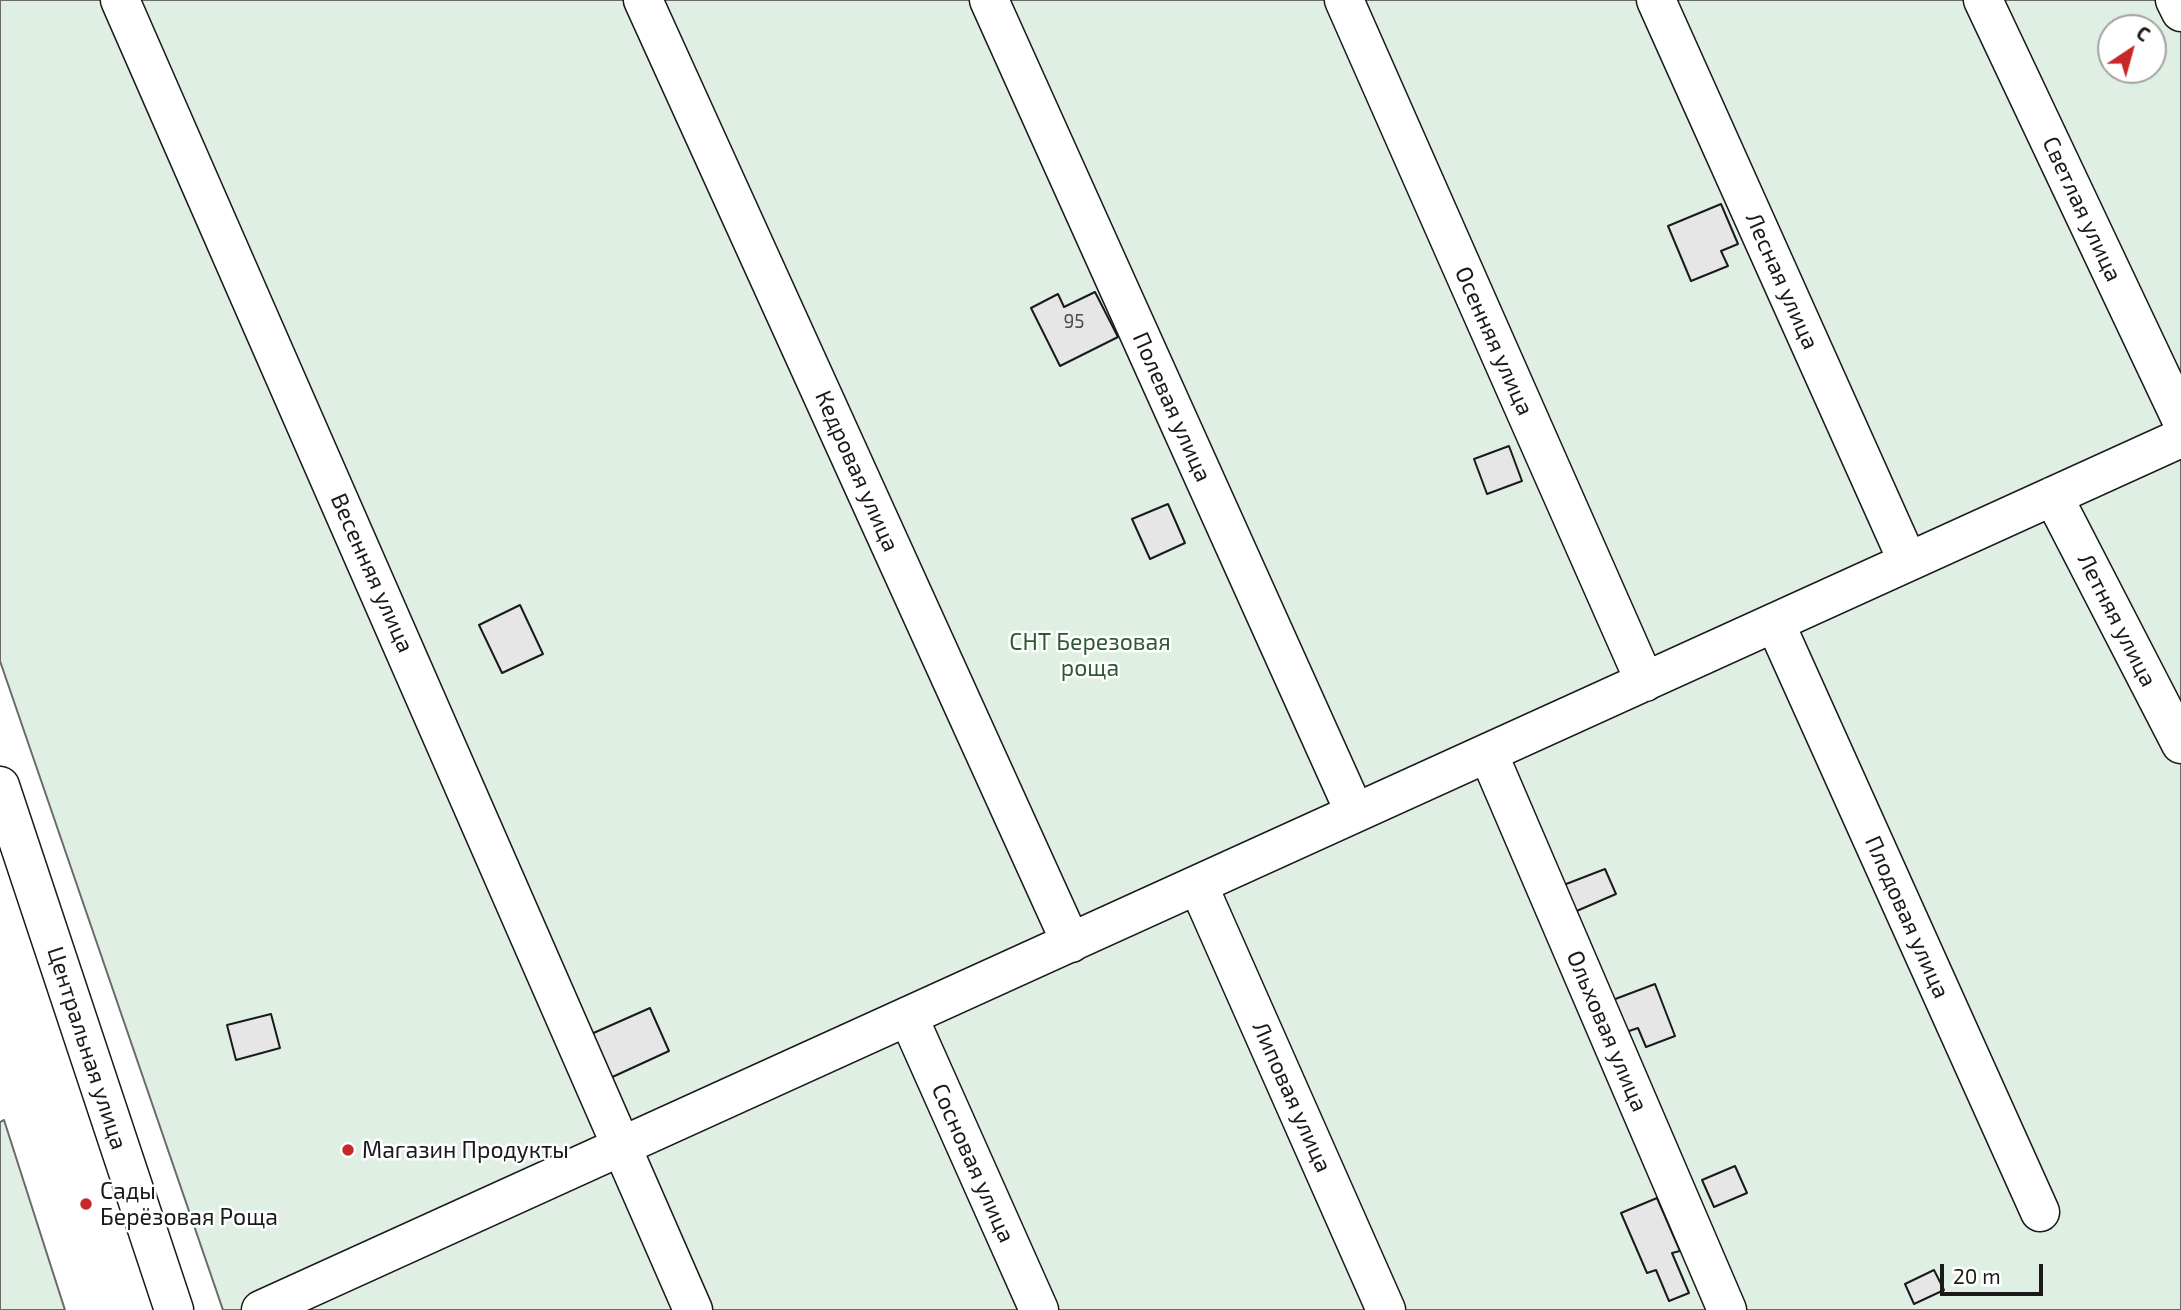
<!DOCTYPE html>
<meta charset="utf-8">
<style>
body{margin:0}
#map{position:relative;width:2181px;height:1310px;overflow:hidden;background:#fff;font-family:"Exo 2",sans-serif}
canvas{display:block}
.north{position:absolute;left:2097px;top:14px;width:70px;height:70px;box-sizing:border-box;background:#fff;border:2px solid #a3a3a3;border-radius:50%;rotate:36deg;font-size:19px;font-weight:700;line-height:28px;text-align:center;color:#1a1a1a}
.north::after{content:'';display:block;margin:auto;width:24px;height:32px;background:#c62828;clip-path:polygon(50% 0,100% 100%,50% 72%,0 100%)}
.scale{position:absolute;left:1940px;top:1264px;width:103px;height:32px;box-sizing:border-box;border:4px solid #1a1a1a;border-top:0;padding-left:9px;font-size:21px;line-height:24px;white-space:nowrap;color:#1a1a1a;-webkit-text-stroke:5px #fff;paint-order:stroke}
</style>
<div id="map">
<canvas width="2181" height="1310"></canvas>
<div class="north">С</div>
<div class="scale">20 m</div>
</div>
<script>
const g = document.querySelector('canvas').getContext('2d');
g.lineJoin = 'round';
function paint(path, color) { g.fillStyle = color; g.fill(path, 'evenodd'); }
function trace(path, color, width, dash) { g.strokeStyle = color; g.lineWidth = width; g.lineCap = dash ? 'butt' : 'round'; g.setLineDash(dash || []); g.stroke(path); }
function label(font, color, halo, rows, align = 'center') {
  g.font = font + ' "Exo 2",sans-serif'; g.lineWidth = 5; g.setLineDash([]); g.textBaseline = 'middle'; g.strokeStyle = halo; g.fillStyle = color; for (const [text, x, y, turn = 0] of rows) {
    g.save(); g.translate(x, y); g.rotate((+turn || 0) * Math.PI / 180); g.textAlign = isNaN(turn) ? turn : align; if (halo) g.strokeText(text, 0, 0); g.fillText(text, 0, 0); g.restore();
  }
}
const green = new Path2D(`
 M0 0H2181V1310H223L0 661ZM2111 28H2153V70H2111Z
 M4 1120 65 1310H0V1122Z`);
const building = new Path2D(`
 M1721 204 1738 244 1721 251 1728 266 1691 281 1668 226Z
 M1095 292 1118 337 1060 366 1031 308 1058 294 1064 307Z
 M1509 446 1522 481 1487 494 1474 459Z
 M1168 504 1185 543 1150 559 1132 519Z
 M520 605 543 654 502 673 479 625Z
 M1605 869 1616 894 1572 913 1561 886Z
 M1655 984 1675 1036 1646 1047 1638 1028 1623 1033 1610 1001Z
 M650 1008 669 1051 608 1079 589 1035Z
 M271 1014 280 1048 236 1060 227 1025Z
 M1735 1166 1747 1193 1714 1207 1702 1180Z
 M1657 1198 1680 1251 1672 1253 1689 1293 1669 1301 1656 1270 1647 1273 1621 1213Z
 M1934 1270 1944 1290 1914 1304 1905 1284Z`);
const minor = new Path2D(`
 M120 0 693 1310
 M643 0 1071 943
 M989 0 1355 813
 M1344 0 1645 682
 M1656 0 1908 562
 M1983 0 2181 419
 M2175 0 2181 12
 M2053 496 2181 744
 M1775 623 2040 1212
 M1488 753 1727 1310
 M0 786 174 1310
 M1198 885 1386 1310
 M908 1016 1039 1310
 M261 1310 2181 438`);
const markers = [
 [348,1150,7,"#c62828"],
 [86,1204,7,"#c62828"]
];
const numberNames = [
 ["95",1074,322]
];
const streetNames = [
 ["Светлая улица",2082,209,65],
 ["Лесная улица",1782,281,66],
 ["Осенняя улица",1494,341,66],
 ["Полевая улица",1172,407,66],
 ["Кедровая улица",857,471,66],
 ["Весенняя улица",372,573,66],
 ["Летняя улица",2117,620,63],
 ["Плодовая улица",1907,917,66],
 ["Ольховая улица",1607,1031,67],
 ["Центральная улица",87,1048,72],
 ["Липовая улица",1292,1097,66],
 ["Сосновая улица",973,1163,66]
];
const parkNames = [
 ["СНТ Березовая",1090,642],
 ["роща",1090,668]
];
const poiNames = [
 ["Магазин Продукты",362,1150],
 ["Сады",100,1191],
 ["Берёзовая Роща",100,1217]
];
paint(green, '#e0efe3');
trace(green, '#6a6a6a', 2);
paint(building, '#e6e6e6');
trace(building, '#1a1a1a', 2);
trace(minor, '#1a1a1a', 41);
trace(minor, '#fff', 38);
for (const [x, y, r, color] of markers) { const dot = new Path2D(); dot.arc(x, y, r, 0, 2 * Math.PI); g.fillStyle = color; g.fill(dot); trace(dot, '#fff', 2.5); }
label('19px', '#4d4d4d', null, numberNames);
label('23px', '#1a1a1a', '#fff', streetNames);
label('23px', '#2b5a34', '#fff', parkNames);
label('23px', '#1a1a1a', '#fff', poiNames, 'left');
</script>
